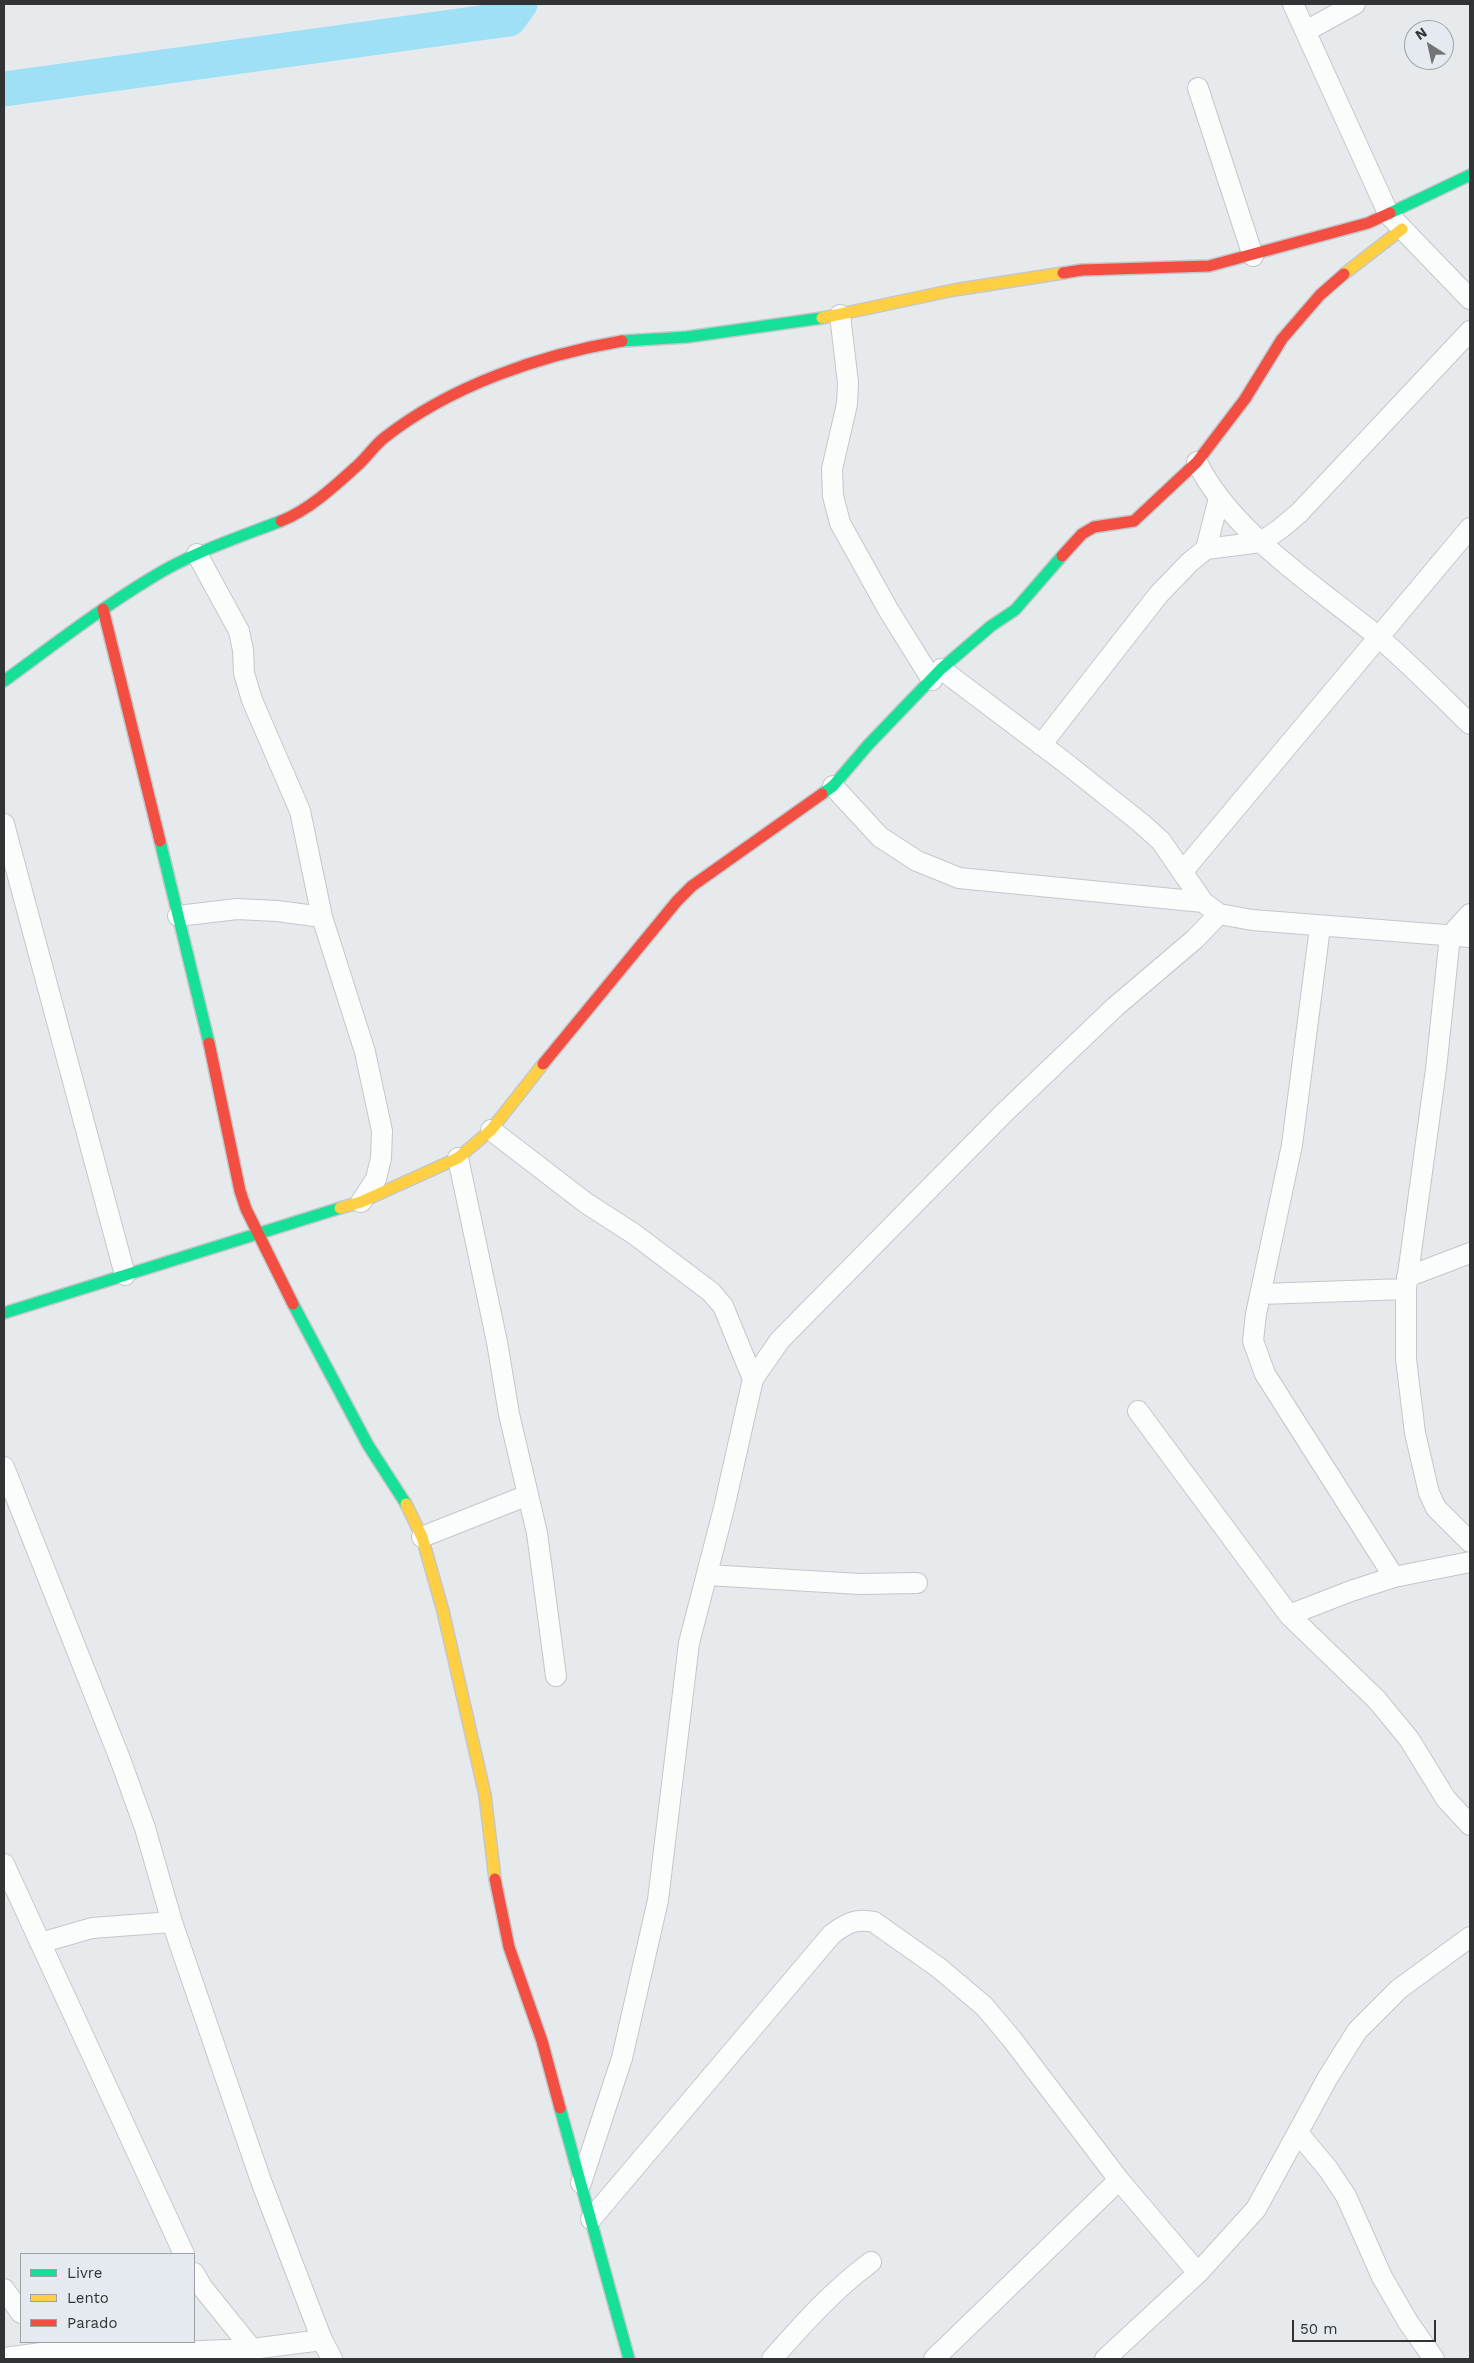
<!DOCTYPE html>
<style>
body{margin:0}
#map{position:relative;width:1474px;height:2363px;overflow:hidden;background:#e7eaec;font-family:"Work Sans",sans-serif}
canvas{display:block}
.frame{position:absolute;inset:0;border:5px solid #313335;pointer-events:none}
.legend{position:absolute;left:20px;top:2253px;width:175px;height:90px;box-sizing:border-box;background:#e4eaef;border:1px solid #9ca1a5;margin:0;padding:6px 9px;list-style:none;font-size:15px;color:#313335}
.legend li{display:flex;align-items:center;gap:10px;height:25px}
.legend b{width:25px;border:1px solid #9ca1a5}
.north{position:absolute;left:1404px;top:20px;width:50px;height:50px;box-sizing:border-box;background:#e4eaef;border:1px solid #9ca1a5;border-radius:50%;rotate:325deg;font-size:14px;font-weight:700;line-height:20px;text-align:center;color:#313335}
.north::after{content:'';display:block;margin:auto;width:18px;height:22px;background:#717375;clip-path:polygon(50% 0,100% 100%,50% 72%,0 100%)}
.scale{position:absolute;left:1292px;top:2320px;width:144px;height:22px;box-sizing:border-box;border:2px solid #313335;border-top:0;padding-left:6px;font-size:15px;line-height:18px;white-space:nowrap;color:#313335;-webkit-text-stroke:4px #e4eaef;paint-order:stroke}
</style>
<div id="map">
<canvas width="1474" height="2363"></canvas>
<div class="frame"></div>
<ul class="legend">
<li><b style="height:6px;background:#16e098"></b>Livre</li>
<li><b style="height:6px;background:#ffcf43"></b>Lento</li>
<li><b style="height:6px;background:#f24e42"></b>Parado</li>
</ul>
<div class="north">N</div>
<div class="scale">50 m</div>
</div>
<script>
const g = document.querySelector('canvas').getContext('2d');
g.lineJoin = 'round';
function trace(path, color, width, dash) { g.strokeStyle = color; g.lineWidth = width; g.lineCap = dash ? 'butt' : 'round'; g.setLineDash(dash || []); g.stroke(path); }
const river = new Path2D(`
 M4 89 509 19 520 4`);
const street = new Path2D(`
 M1293 4 1389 215 1470 299
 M1306 31 1355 4
 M1198 88 1253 256
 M840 315 848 383 847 404 832 469 833 496 840 523 889 611 932 680
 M1197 462C1230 531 1317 587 1376 635 1409 663 1439 694 1470 724
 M1206 549 1219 498
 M197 554 239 631 243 650 244 673 252 700 300 811 322 917 365 1052 382 1131 381 1158 376 1179 361 1202
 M941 669 1063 761 1141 823 1161 841 1203 902
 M1041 745 1159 594 1190 562 1206 549 1261 542 1280 529 1299 513 1470 331
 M833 786 880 837 917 861 959 878 1203 902 1219 914 1252 920 1470 937
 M4 824 125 1275
 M1183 871 1470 528
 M1470 914 1450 936 1436 1069 1406 1289V1359L1415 1433 1429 1493 1436 1508 1470 1542
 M178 916 237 909 277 911 322 917
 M1320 927 1292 1145 1256 1314 1253 1341 1265 1374 1394 1577
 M491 1130 586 1203 634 1234 711 1292 723 1306 753 1379
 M458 1158 497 1342 509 1414 537 1533 556 1676
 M1407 1277 1470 1253
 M1261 1294 1406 1289
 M1138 1411 1289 1615 1377 1700 1409 1739 1446 1799 1470 1825
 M4 1467 120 1759 145 1828 172 1922 261 2181 322 2340 332 2359
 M422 1537 528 1495
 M707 1575 860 1584 917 1583
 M1289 1615 1351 1591 1394 1577 1470 1562
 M4 1864 184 2254
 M40 1943 92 1928 172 1922
 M1298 2133 1328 2169 1346 2196 1382 2277 1408 2322 1434 2359
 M581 2183 622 2058 658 1900 689 1643 724 1508 753 1379 780 1340 1005 1112 1115 1007 1195 939 1219 914
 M591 2219 832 1934C847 1923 856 1918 874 1922L939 1968 984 2006 1011 2038 1119 2180 1198 2273
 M194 2273 202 2287 252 2349
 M4 2289 21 2313
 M4 2358 57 2351 151 2353 252 2349 322 2340
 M772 2359C804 2323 832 2291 871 2262
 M934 2359 1119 2180
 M1105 2359 1198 2273 1256 2209 1327 2079 1357 2031 1399 1989 1470 1937`);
const fast = new Path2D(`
 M1390 213 1470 175
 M622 341 687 337 822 318
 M4 681C52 646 100 609 151 578 191 553 237 538 281 521
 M822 794 833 786 868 745 941 669 991 626 1015 610 1062 556
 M160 841 209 1043
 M293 1304 368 1445 406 1504
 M4 1313 340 1208
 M560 2108 629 2359`);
const slow = new Path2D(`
 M1344 274 1402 229
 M822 318 954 290 1063 273
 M340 1208 361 1202 458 1158 491 1130 543 1064
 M406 1504 422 1537 443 1611 485 1795 495 1879`);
const jam = new Path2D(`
 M1063 273 1082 270 1209 266 1368 223 1390 213
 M281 521C309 510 335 486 357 466 367 457 374 446 384 438 450 386 540 355 622 341
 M1062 556 1082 534 1094 527 1134 521 1197 462 1245 399 1282 339 1320 295 1344 274
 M103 609 160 841
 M209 1043 240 1191 246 1209 293 1304
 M543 1064 677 901 692 886 822 794
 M495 1879 509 1947 542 2041 560 2108`);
trace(river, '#9ee0f6', 35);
trace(street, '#c4c7c9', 22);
trace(fast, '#c4c7c9', 14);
trace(slow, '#c4c7c9', 14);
trace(jam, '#c4c7c9', 14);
trace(street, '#fbfcfc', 20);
trace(fast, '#16e098', 11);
trace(slow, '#ffcf43', 11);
trace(jam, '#f24e42', 11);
</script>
